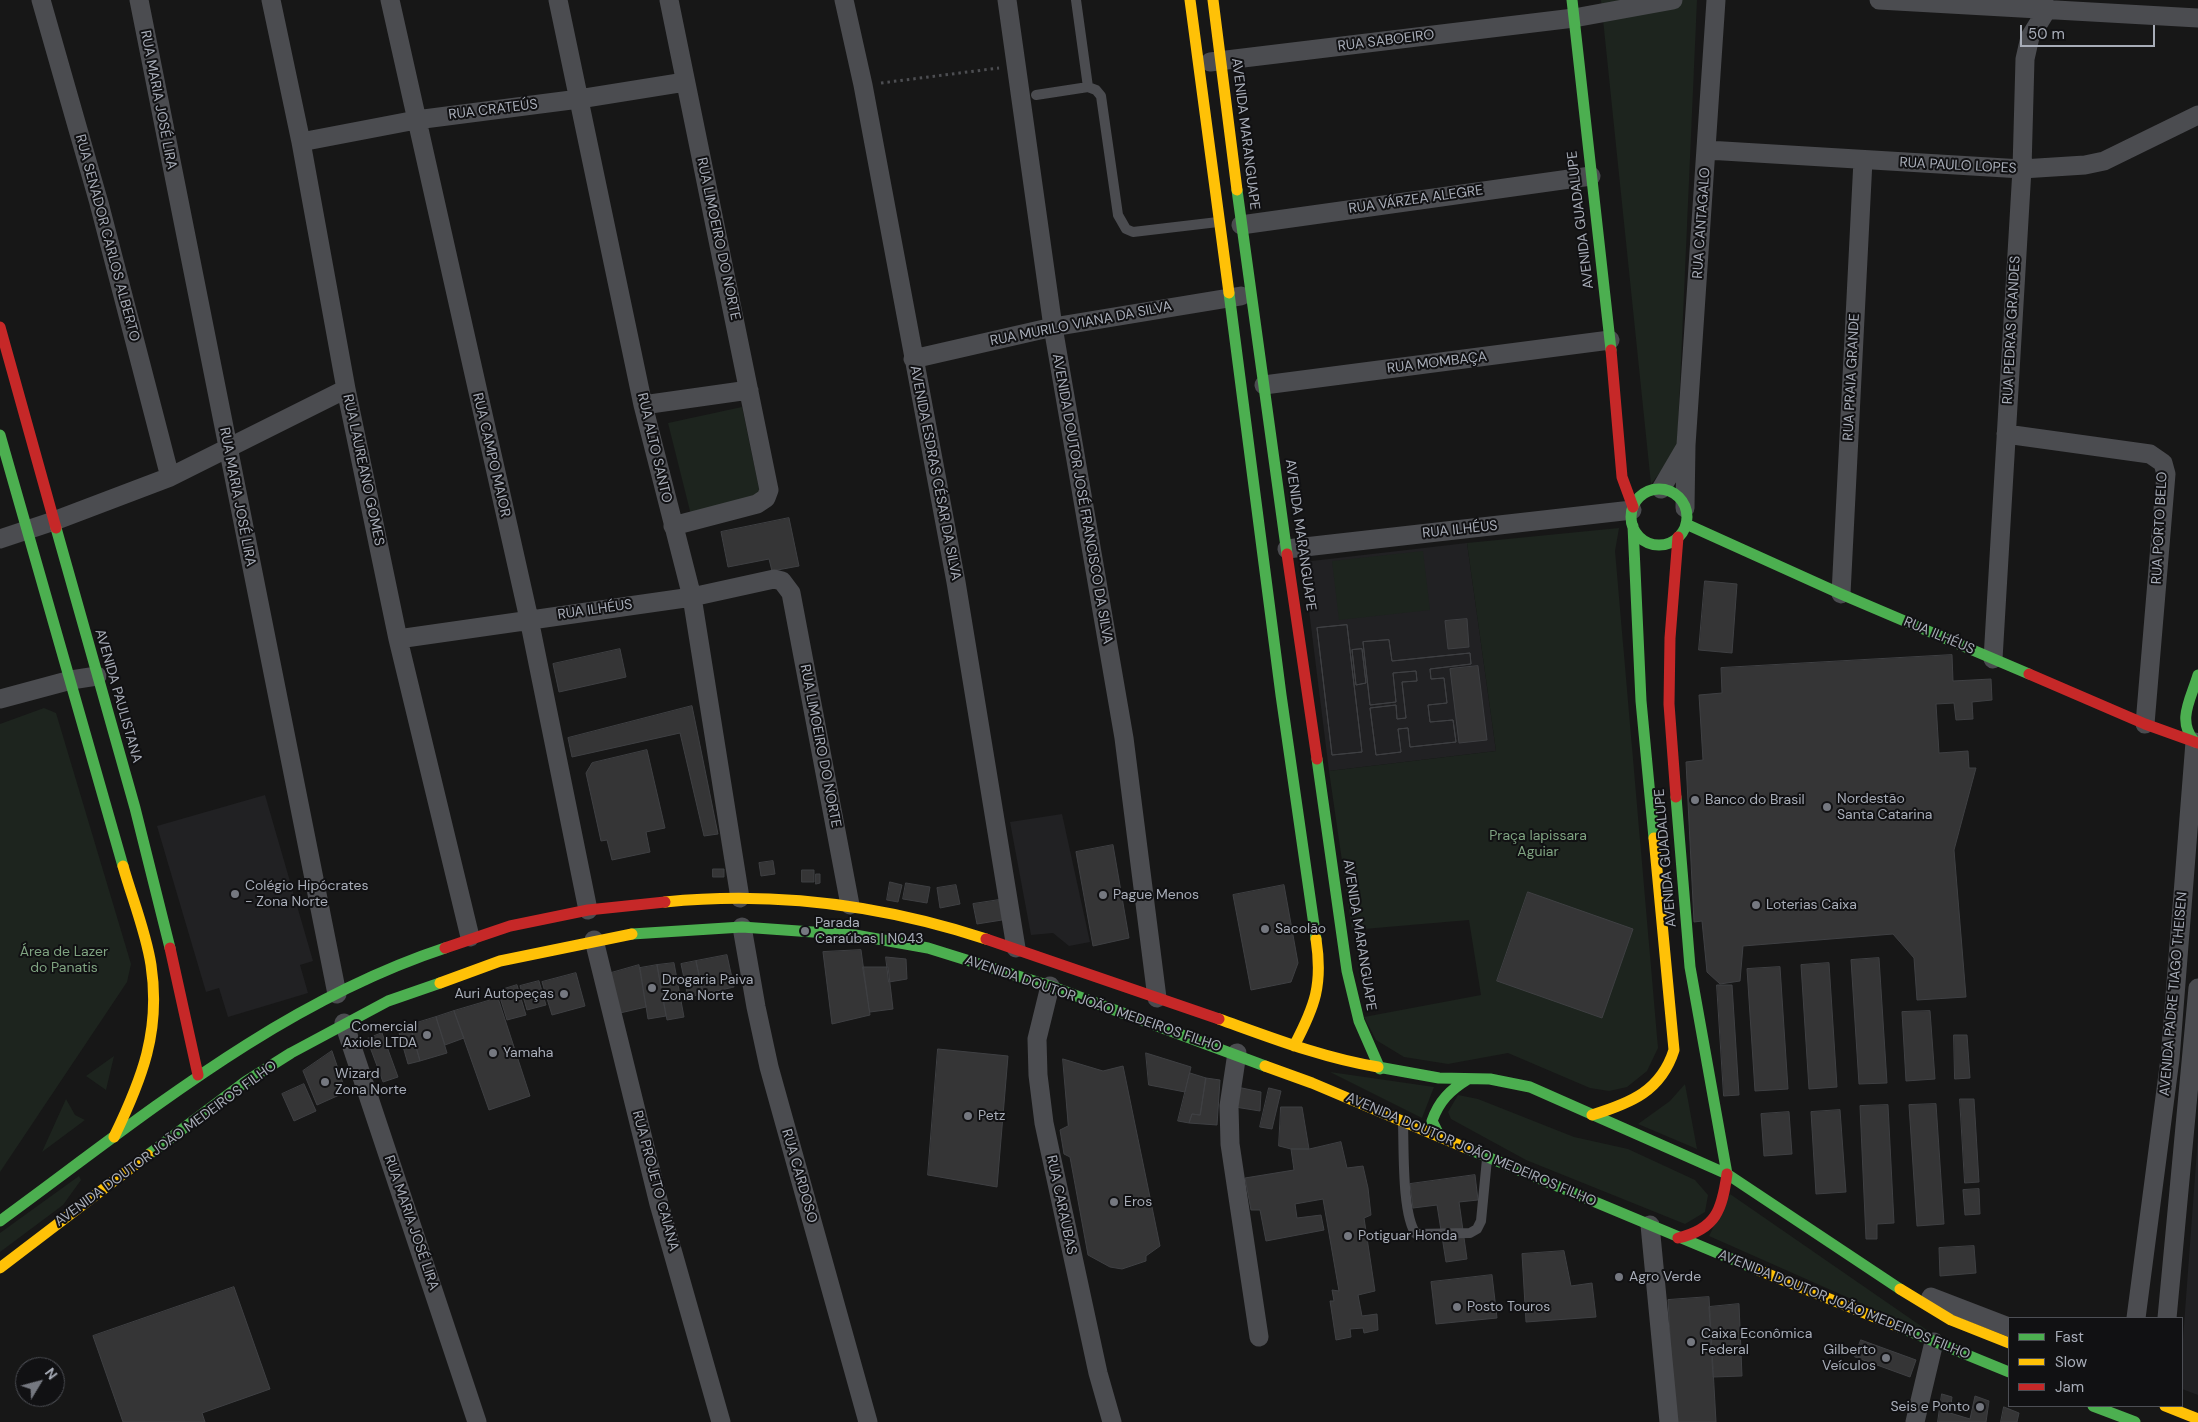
<!DOCTYPE html>
<meta charset="utf-8">
<style>
body{margin:0}
#map{position:relative;width:2198px;height:1422px;overflow:hidden;background:#171717;font-family:"DM Sans",sans-serif}
canvas{display:block}
.legend{position:absolute;left:2008px;top:1317px;width:175px;height:90px;box-sizing:border-box;background:#111113;border:1px solid #4d4f55;margin:0;padding:6px 9px;list-style:none;font-size:15px;color:#a8adb8}
.legend li{display:flex;align-items:center;gap:10px;height:25px}
.legend b{width:25px;border:1px solid #4d4f55}
.north{position:absolute;left:15px;top:1357px;width:50px;height:50px;box-sizing:border-box;background:#111113;border:1px solid #4d4f55;border-radius:50%;rotate:53deg;font-size:14px;font-weight:700;line-height:20px;text-align:center;color:#a8adb8}
.north::after{content:'';display:block;margin:auto;width:18px;height:22px;background:#757880;clip-path:polygon(50% 0,100% 100%,50% 72%,0 100%)}
.scale{position:absolute;left:2020px;top:25px;width:135px;height:22px;box-sizing:border-box;border:2px solid #a8adb8;border-top:0;padding-left:6px;font-size:15px;line-height:18px;white-space:nowrap;color:#a8adb8;-webkit-text-stroke:4px #111113;paint-order:stroke}
</style>
<div id="map">
<canvas width="2198" height="1422"></canvas>
<ul class="legend">
<li><b style="height:6px;background:#4caf50"></b>Fast</li>
<li><b style="height:6px;background:#ffc107"></b>Slow</li>
<li><b style="height:6px;background:#c62828"></b>Jam</li>
</ul>
<div class="north">N</div>
<div class="scale">50 m</div>
</div>
<script>
const g = document.querySelector('canvas').getContext('2d');
g.lineJoin = 'round';
function paint(path, color) { g.fillStyle = color; g.fill(path, 'evenodd'); }
function trace(path, color, width, dash) { g.strokeStyle = color; g.lineWidth = width; g.lineCap = dash ? 'butt' : 'round'; g.setLineDash(dash || []); g.stroke(path); }
function label(font, color, halo, rows, align = 'center') {
  g.font = font + ' "DM Sans",sans-serif'; g.lineWidth = 4; g.setLineDash([]); g.textBaseline = 'middle'; g.strokeStyle = halo; g.fillStyle = color; for (const [text, x, y, turn = 0] of rows) {
    g.save(); g.translate(x, y); g.rotate((+turn || 0) * Math.PI / 180); g.textAlign = isNaN(turn) ? turn : align; if (halo) g.strokeText(text, 0, 0); g.fillText(text, 0, 0); g.restore();
  }
}
const built = new Path2D(`
 M1467 543 1496 751 1329 771 1303 562Z
 M265 795 313 961 300 965 308 993 228 1017 219 988 206 992 157 826Z
 M1062 814 1090 942 1069 946 1053 933 1031 935 1010 822Z
 M2198 1136V1395L2182 1389V1352Z`);
const green = new Path2D(`
 M1601 0H1697L1677 451 1651 484Z
 M742 407 761 498 691 515 668 423Z
 M1619 528 1615 551 1658 1048 1647 1071 1627 1087 1609 1091 1590 1088 1508 1053 1448 1064 1404 1057 1376 1040 1364 1017 1481 995 1469 920 1352 930 1329 771 1496 751 1467 543Z
 M1423 551 1430 610 1339 620 1332 561Z
 M44 708 56 713 131 964 127 982 0 1172V724Z
 M114 1056 106 1090 86 1076Z
 M1330 1072 1434 1087 1422 1118Z
 M1685 1084 1697 1149 1638 1124 1670 1101Z
 M1458 1095 1478 1099 1574 1137 1628 1149 1695 1180 1708 1195 1705 1212 1685 1224 1526 1160 1451 1119 1448 1112Z
 M66 1099 75 1115 85 1120 42 1152Z
 M79 1176 81 1180 63 1205 0 1252V1233Z
 M1730 1194 1937 1337 1709 1236Z`);
const building = new Path2D(`
 M789 518 799 566 772 571 769 559 728 567 721 532Z
 M1705 581 1737 584 1732 653 1699 650Z
 M1467 619 1469 647 1448 649 1445 621Z
 M1347 625 1362 752 1332 755 1317 628Z
 M1347 625 1362 752 1332 755 1317 628Z
 M1389 640 1392 661 1470 653 1471 664 1430 669 1431 679 1444 678 1447 703 1428 705 1430 722 1453 720 1456 742 1410 747 1408 728 1398 729 1401 752 1376 755 1370 708 1396 705 1397 719 1406 718 1402 682 1417 681 1416 671 1393 673 1396 702 1370 705 1363 642Z
 M1389 640 1392 661 1470 653 1471 664 1430 669 1431 679 1444 678 1447 703 1428 705 1430 722 1453 720 1456 742 1410 747 1408 728 1398 729 1401 752 1376 755 1370 708 1396 705 1397 719 1406 718 1402 682 1417 681 1416 671 1393 673 1396 702 1370 705 1363 642Z
 M620 649 626 677 559 692 553 664Z
 M1362 649 1366 683 1356 685 1352 650Z
 M1362 649 1366 683 1356 685 1352 650Z
 M1952 655 1953 681 1991 679 1992 700 1972 702 1973 719 1956 720 1954 703 1936 704 1939 753 1968 751 1969 768H1976L1954 850 1966 997 1917 1000 1914 958 1893 934 1743 946 1740 981 1720 984 1707 972 1702 921 1694 922 1686 762 1703 760 1699 695 1722 693 1721 668Z
 M1478 666 1487 740 1459 743 1450 669Z
 M692 706 718 834 704 836 680 733 572 757 568 738Z
 M647 750 665 828 646 832 650 852 612 860 607 840 601 841 586 773 592 763Z
 M1113 845 1129 938 1093 946 1076 852Z
 M773 861 775 874 761 876 759 863Z
 M713 869H724V877H713Z
 M802 870H814V882H802Z
 M816 874H820V883L816 884Z
 M890 882 902 885 898 902 887 900Z
 M906 883 930 887 927 903 903 899Z
 M956 885 960 904 940 908 937 888Z
 M1284 885 1298 963 1291 982 1251 990 1233 895Z
 M1528 892 1633 929 1602 1018 1497 981Z
 M999 900 1002 920 977 924 973 904Z
 M861 950 870 1015 832 1024 823 952Z
 M727 955 734 987 703 994 696 961Z
 M886 957 906 959 907 979 889 982Z
 M1879 958 1887 1083 1859 1084 1851 960Z
 M696 961 703 994 688 997 681 964Z
 M674 963 684 1017 667 1020 657 965Z
 M1829 963 1837 1087 1809 1089 1801 965Z
 M639 965 646 1007 620 1013 611 973Z
 M657 965 666 1016 648 1019 640 968Z
 M863 967H888L893 1009 870 1012Z
 M1780 967 1788 1089 1755 1091 1747 969Z
 M576 973 585 1006 552 1015 542 982Z
 M539 981 546 1005 527 1010 520 986Z
 M517 985 526 1015 507 1020 498 991Z
 M1717 985H1732L1739 1095 1724 1096Z
 M498 998 530 1096 489 1110 454 1011Z
 M454 1011 464 1038 445 1045 436 1017Z
 M1930 1011 1935 1079 1906 1081 1902 1012Z
 M436 1017 447 1053 420 1061 410 1025Z
 M410 1025 420 1061 408 1064 398 1029Z
 M382 1033 398 1077 383 1082 367 1039Z
 M1954 1035H1967L1970 1078 1955 1079Z
 M938 1049 1008 1056 997 1187 928 1175Z
 M332 1051 346 1092 317 1105 303 1071Z
 M1146 1053 1191 1067 1185 1092 1149 1085Z
 M1063 1059 1103 1071 1123 1066 1160 1246 1146 1256V1261L1122 1269 1110 1267 1088 1255 1070 1157 1064 1154 1060 1130 1068 1126Z
 M1190 1073 1206 1078 1200 1115 1192 1114 1189 1123 1178 1121Z
 M1206 1078 1220 1080 1217 1125 1189 1123 1192 1114 1200 1115Z
 M304 1084 316 1111 294 1121 282 1094Z
 M1237 1087 1261 1092 1260 1111 1235 1107Z
 M1269 1088 1281 1091 1272 1129 1260 1127Z
 M1960 1099H1974L1979 1182 1965 1183Z
 M1936 1104 1944 1224 1917 1226 1909 1105Z
 M1888 1105 1894 1223 1877 1224V1239H1866L1860 1106Z
 M1281 1107H1302L1309 1149H1291L1279 1146Z
 M1840 1110 1846 1192 1816 1194 1811 1112Z
 M1789 1112 1792 1154 1764 1156 1761 1114Z
 M1341 1142 1347 1168 1363 1166 1368 1188 1371 1215 1364 1218 1375 1291 1358 1295 1362 1316 1377 1314 1378 1330 1364 1333 1363 1328 1350 1329 1351 1337 1336 1340 1330 1301H1334L1332 1290 1339 1291 1323 1199 1295 1204 1297 1218 1321 1215 1324 1230 1266 1241 1260 1210H1251L1245 1178 1294 1170 1291 1149H1309Z
 M1475 1175 1478 1200 1459 1202 1467 1259 1446 1262 1437 1205 1413 1208 1410 1184Z
 M1979 1189 1980 1214 1965 1215 1963 1190Z
 M1974 1246 1976 1273 1940 1276 1939 1248Z
 M1564 1251 1571 1286 1592 1283 1596 1317 1526 1322 1522 1254Z
 M1492 1275 1497 1318 1436 1324 1431 1282Z
 M234 1287 270 1389 202 1413 205 1422H123L93 1336Z
 M1709 1297 1716 1422H1675L1668 1300Z
 M1739 1304 1742 1376 1713 1377 1709 1307Z
 M1861 1340 1916 1360 1910 1377 1855 1357Z
 M1942 1394 1952 1397 1950 1413 1970 1419 1975 1396 1989 1401 1986 1422H1938Z
 M2004 1407 2019 1413 2017 1422H2001Z`);
const path = new Path2D(`
 M881 83 999 68`);
const lane = new Path2D(`
 M1076 0 1088 87
 M1036 95 1088 87 1096 90 1101 96 1118 215 1126 229 1133 232 1218 222
 M1403 1124C1404 1150 1402 1215 1416 1234L1470 1233 1477 1229 1481 1221 1487 1159`);
const street = new Path2D(`
 M41 0 99 203 170 477
 M139 0 337 994
 M271 0 301 142 346 389 398 639 470 937
 M390 0 529 619 588 910
 M558 0 643 405 692 597 740 898
 M669 0 769 490 766 498 757 504 673 526
 M844 0 863 85 956 582 1016 948
 M1007 0 1053 327 1124 738 1157 998
 M1879 0 2198 18
 M1210 62 1574 18 1673 0
 M301 142 416 120 579 99 685 82
 M1707 150 2022 169 2085 165 2104 161 2198 115
 M1241 225 1591 176
 M913 359 1053 327 1241 296
 M1264 385 1610 340
 M643 405 749 390
 M2006 434 2150 454 2163 463 2166 474 2145 724
 M1661 489 1685 448
 M1685 508 1686 445 1716 0
 M0 539 54 521 170 477 346 389
 M1287 549 1632 510
 M1841 594 1863 160
 M398 639 692 597 774 579 782 581 791 593 850 905
 M1993 659 2022 169 2025 59 2030 37 2048 8
 M0 699 71 680 97 676
 M742 927 756 1007 769 1067 868 1422
 M594 940 659 1204 721 1422
 M1050 986 1037 1039 1038 1075 1044 1123 1098 1373 1112 1422
 M344 1023 477 1422
 M1237 1053 1229 1106 1230 1144 1259 1337
 M1650 1225 1669 1422
 M1931 1297 2009 1327
 M2136 1318 2170 1059 2195 742
 M2167 1318 2198 988
 M1915 1422 1934 1342`);
const fast = new Path2D(`
 M1572 0 1611 350
 M1237 190 1287 554
 M1229 293 1281 695 1316 939
 M0 435 123 866
 M1631 517a28 28 0 1 1 56 0a28 28 0 1 1-56 0Z
 M1686 524 1841 594 2029 674
 M1633 526 1641 701 1654 838
 M56 528 135 808 170 948
 M2195 742C2176 721 2191 699 2198 675
 M1317 759 1347 971 1359 1021 1380 1069
 M1676 797 1690 967 1727 1174
 M632 934 742 927 855 935 928 948 1050 986 1265 1066
 M1378 1067 1439 1078 1490 1079 1530 1087 1727 1174 1900 1289
 M1440 1137 1432 1121C1439 1101 1450 1090 1468 1079
 M1466 1148 1758 1270
 M148 1155 245 1082 291 1053 388 1001 440 983
 M0 1221C140 1119 278 1003 445 948
 M1899 1327 2009 1372
 M2093 1406 2135 1422`);
const slow = new Path2D(`
 M1190 0 1229 293
 M1213 0 1237 190
 M665 902C774 891 882 905 986 939
 M440 983 500 961 632 934
 M1219 1019C1272 1038 1323 1058 1378 1067
 M1294 1046C1315 1006 1323 985 1316 939
 M1265 1066 1312 1083 1466 1148
 M1592 1115C1631 1103 1661 1091 1674 1050L1654 838
 M114 1137C142 1079 161 1031 151 965 146 932 132 898 123 866
 M0 1268 148 1155
 M1758 1270 1899 1327
 M1900 1289 1951 1320 2009 1343
 M2165 1406 2198 1419`);
const jam = new Path2D(`
 M0 327 56 528
 M1611 350 1622 477 1633 507
 M1287 554 1317 759
 M2029 674 2145 724 2198 743
 M1676 797 1669 704 1670 638 1678 537
 M986 939 1219 1019
 M170 948 198 1075
 M445 948 510 926 588 910 665 902
 M1678 1238C1716 1229 1722 1210 1727 1174`);
const markers = [
 [1695,800,5,"#757880"],
 [1827,807,5,"#757880"],
 [235,894,5,"#757880"],
 [1103,895,5,"#757880"],
 [1756,905,5,"#757880"],
 [1265,929,5,"#757880"],
 [805,931,5,"#757880"],
 [652,988,5,"#757880"],
 [564,994,5,"#757880"],
 [427,1035,5,"#757880"],
 [493,1053,5,"#757880"],
 [325,1082,5,"#757880"],
 [968,1116,5,"#757880"],
 [1114,1202,5,"#757880"],
 [1348,1236,5,"#757880"],
 [1619,1277,5,"#757880"],
 [1457,1307,5,"#757880"],
 [1691,1342,5,"#757880"],
 [1886,1358,5,"#757880"],
 [1980,1407,5,"#757880"]
];
const streetNames = [
 ["RUA SABOEIRO",1386,41,-7],
 ["RUA MARIA JOSÉ LIRA",158,100,79],
 ["RUA CRATEÚS",493,110,-7],
 ["AVENIDA MARANGUAPE",1245,134,83],
 ["RUA PAULO LOPES",1958,166,3],
 ["RUA VÁRZEA ALEGRE",1416,200,-8],
 ["AVENIDA GUADALUPE",1581,220,-97],
 ["RUA CANTAGALO",1702,223,-86],
 ["RUA SENADOR CARLOS ALBERTO",107,238,75],
 ["RUA LIMOEIRO DO NORTE",718,239,78],
 ["RUA MURILO VIANA DA SILVA",1081,324,-11],
 ["RUA PEDRAS GRANDES",2012,330,-87],
 ["RUA MOMBAÇA",1437,363,-7],
 ["RUA PRAIA GRANDE",1852,377,-87],
 ["RUA ALTO SANTO",654,448,77],
 ["RUA CAMPO MAIOR",491,455,77],
 ["RUA LAUREANO GOMES",363,470,78],
 ["AVENIDA ESDRAS CÉSAR DA SILVA",935,473,79],
 ["RUA MARIA JOSÉ LIRA",237,497,79],
 ["AVENIDA DOUTOR JOSÉ FRANCISCO DA SILVA",1082,499,80],
 ["RUA PORTO BELO",2160,528,-87],
 ["RUA ILHÉUS",1460,530,-6],
 ["AVENIDA MARANGUAPE",1300,535,82],
 ["RUA ILHÉUS",595,610,-8],
 ["RUA ILHÉUS",1939,636,23],
 ["AVENIDA PAULISTANA",118,696,74],
 ["RUA LIMOEIRO DO NORTE",820,746,79],
 ["AVENIDA GUADALUPE",1666,858,-95],
 ["AVENIDA MARANGUAPE",1359,935,81],
 ["AVENIDA PADRE TIAGO THEISEN",2174,994,-85],
 ["AVENIDA DOUTOR JOÃO MEDEIROS FILHO",1093,1004,19],
 ["AVENIDA DOUTOR JOÃO MEDEIROS FILHO",166,1144,-36],
 ["AVENIDA DOUTOR JOÃO MEDEIROS FILHO",1471,1150,23],
 ["RUA CARDOSO",799,1176,74],
 ["RUA PROJETO CAIANA",655,1181,75],
 ["RUA CARAUBAS",1061,1205,78],
 ["RUA MARIA JOSÉ LIRA",411,1223,71],
 ["AVENIDA DOUTOR JOÃO MEDEIROS FILHO",1844,1305,22]
];
const poiNames = [
 ["Nordestão",1837,799],
 ["Santa Catarina",1837,815],
 ["Banco do Brasil",1705,800],
 ["Colégio Hipócrates",245,886],
 ["- Zona Norte",245,902],
 ["Pague Menos",1113,895],
 ["Loterias Caixa",1766,905],
 ["Parada",815,923],
 ["Caraúbas | N043",815,939],
 ["Sacolão",1275,929],
 ["Drogaria Paiva",662,980],
 ["Zona Norte",662,996],
 ["Auri Autopeças",554,994,"right"],
 ["Comercial",417,1027,"right"],
 ["Axiole LTDA",417,1043,"right"],
 ["Yamaha",503,1053],
 ["Wizard",335,1074],
 ["Zona Norte",335,1090],
 ["Petz",978,1116],
 ["Eros",1124,1202],
 ["Potiguar Honda",1358,1236],
 ["Agro Verde",1629,1277],
 ["Posto Touros",1467,1307],
 ["Caixa Econômica",1701,1334],
 ["Federal",1701,1350],
 ["Gilberto",1876,1350,"right"],
 ["Veículos",1876,1366,"right"],
 ["Seis e Ponto",1970,1407,"right"]
];
const parkNames = [
 ["Praça Iapissara",1538,836],
 ["Aguiar",1538,852],
 ["Área de Lazer",64,952],
 ["do Panatis",64,968]
];
paint(built, '#212123');
paint(green, '#1d241e');
paint(building, '#353536');
trace(building, '#3f4043', 1);
trace(path, '#4d4e52', 3, [2.5, 4]);
trace(lane, '#4b4c50', 10);
trace(street, '#4b4c50', 19);
trace(fast, '#4caf50', 11);
trace(slow, '#ffc107', 11);
trace(jam, '#c62828', 11);
for (const [x, y, r, color] of markers) { const dot = new Path2D(); dot.arc(x, y, r, 0, 2 * Math.PI); g.fillStyle = color; g.fill(dot); trace(dot, '#111113', 2); }
label('14px', '#a8adb8', '#111113', streetNames);
label('14px', '#a8adb8', '#111113', poiNames, 'left');
label('14px', '#7fa381', '#111113', parkNames);
</script>
